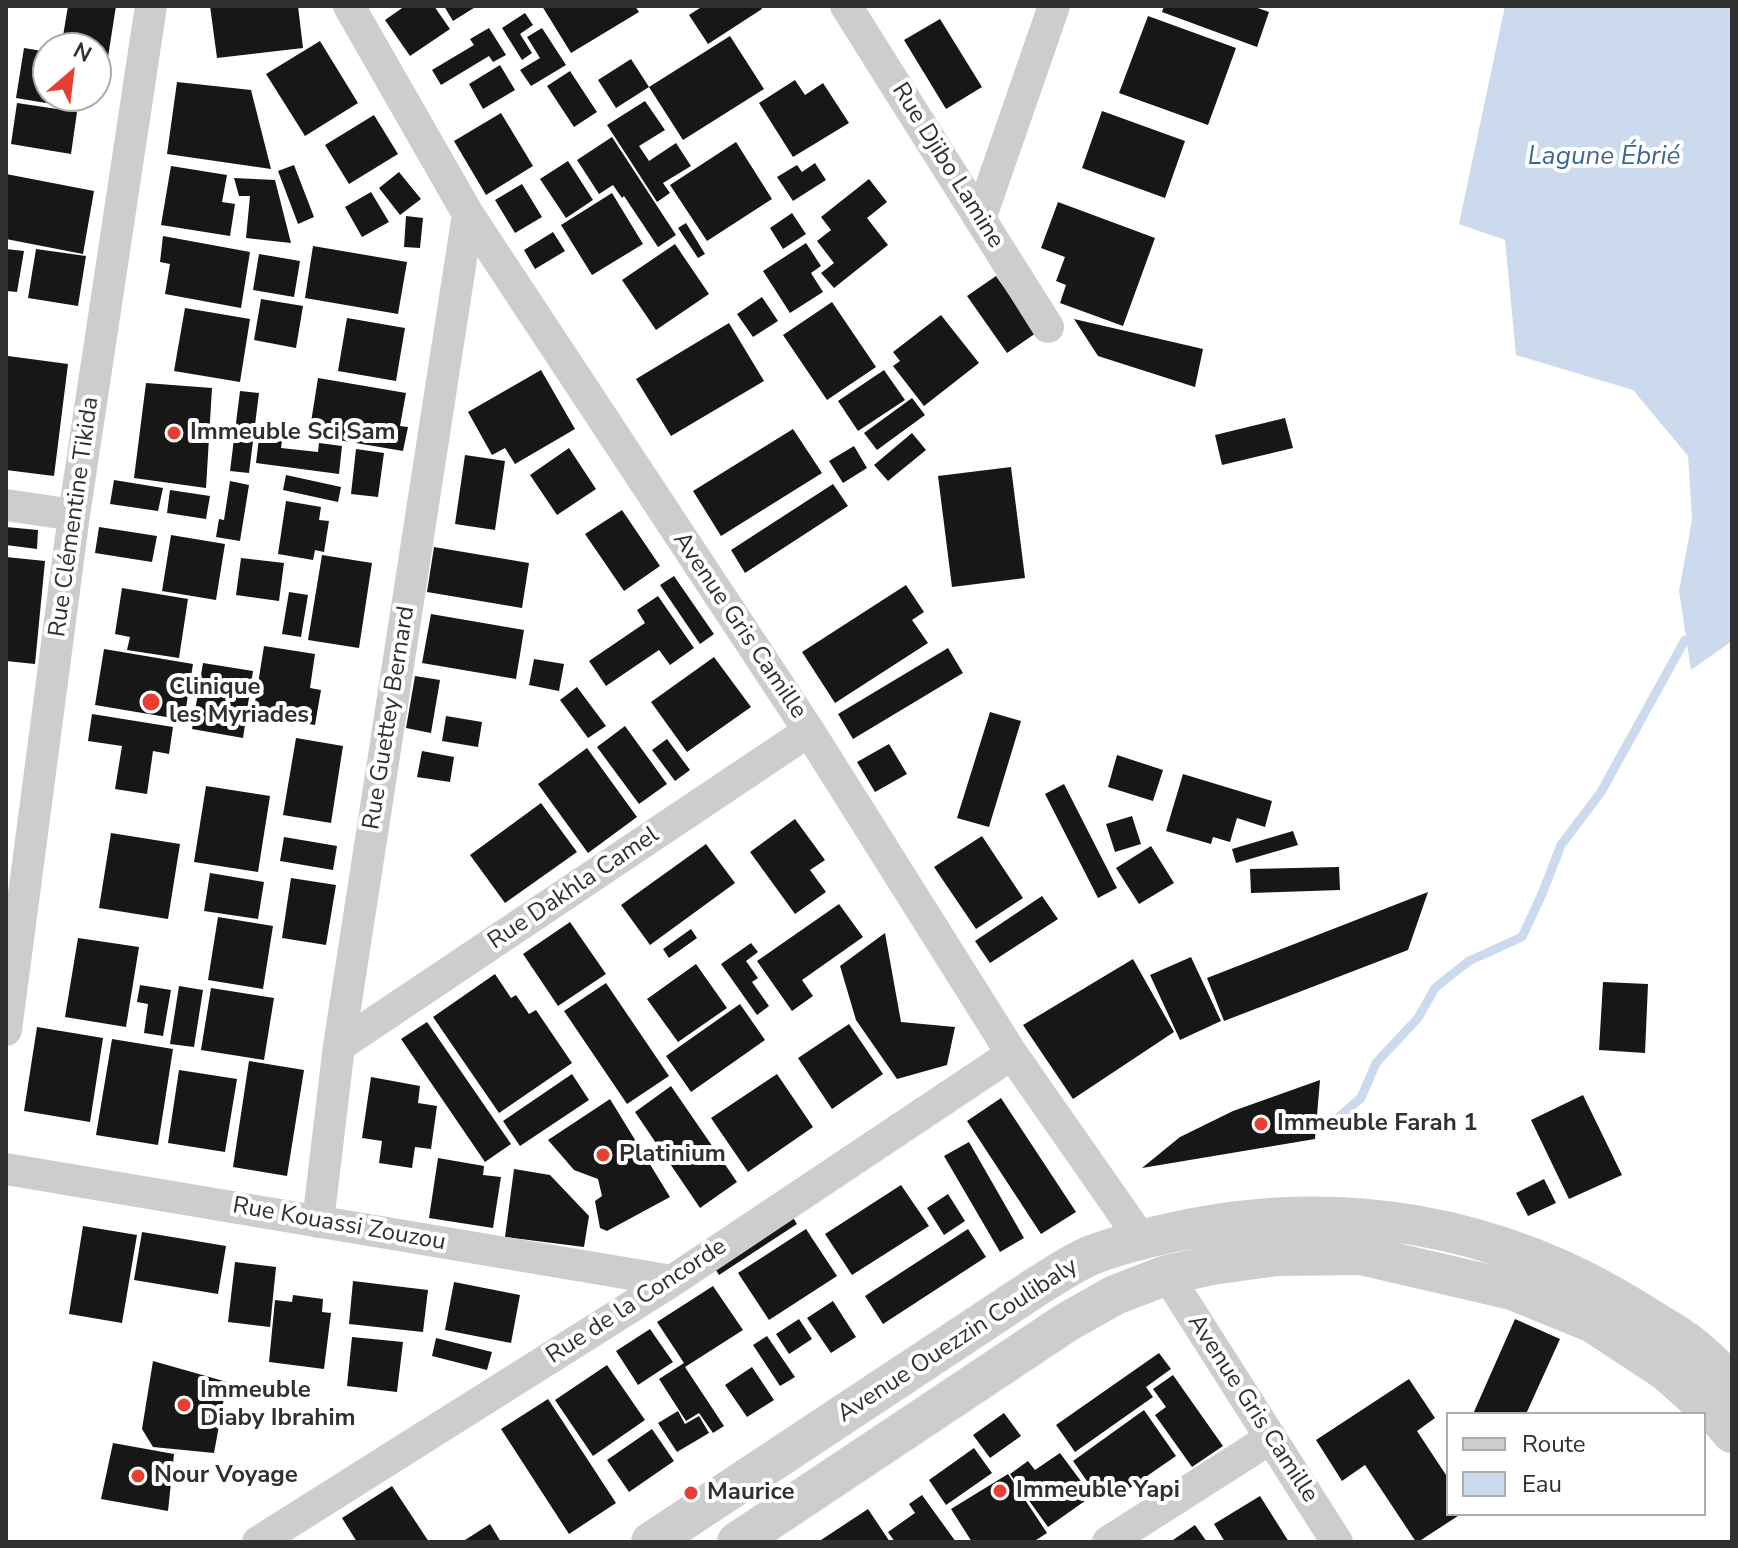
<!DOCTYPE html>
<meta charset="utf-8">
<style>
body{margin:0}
#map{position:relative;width:1738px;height:1548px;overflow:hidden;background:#fff;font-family:"Nunito Sans",sans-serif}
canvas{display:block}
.frame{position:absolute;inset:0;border:8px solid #303030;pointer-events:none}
.legend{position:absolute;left:1446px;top:1412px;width:260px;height:104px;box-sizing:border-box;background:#fff;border:2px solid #acacac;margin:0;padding:10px 14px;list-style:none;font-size:24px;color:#303030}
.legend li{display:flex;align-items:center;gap:16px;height:40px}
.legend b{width:40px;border:2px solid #acacac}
.north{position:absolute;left:32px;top:32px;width:80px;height:80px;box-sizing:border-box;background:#fff;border:2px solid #acacac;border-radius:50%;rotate:28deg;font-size:22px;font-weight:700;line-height:32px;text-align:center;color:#303030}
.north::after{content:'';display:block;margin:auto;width:28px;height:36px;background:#e73e33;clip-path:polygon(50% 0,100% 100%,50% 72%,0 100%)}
</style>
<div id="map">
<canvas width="1738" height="1548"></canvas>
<div class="frame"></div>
<ul class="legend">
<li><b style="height:10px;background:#cdcdcd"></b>Route</li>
<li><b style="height:22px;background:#cbdbed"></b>Eau</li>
</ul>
<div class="north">N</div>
</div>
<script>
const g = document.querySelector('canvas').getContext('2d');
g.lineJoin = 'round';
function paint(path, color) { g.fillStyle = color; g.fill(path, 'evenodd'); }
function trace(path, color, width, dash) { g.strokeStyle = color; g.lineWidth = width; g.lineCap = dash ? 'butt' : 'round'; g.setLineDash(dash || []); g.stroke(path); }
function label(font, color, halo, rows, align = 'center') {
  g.font = font + ' "Nunito Sans",sans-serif'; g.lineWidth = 8; g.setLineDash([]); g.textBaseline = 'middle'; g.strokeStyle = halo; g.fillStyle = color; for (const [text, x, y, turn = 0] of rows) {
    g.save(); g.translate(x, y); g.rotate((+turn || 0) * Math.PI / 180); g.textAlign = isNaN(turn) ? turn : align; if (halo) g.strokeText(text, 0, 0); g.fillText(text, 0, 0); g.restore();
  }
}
const water = new Path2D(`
 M1505 6H1732V641L1691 670 1679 591 1692 520 1688 456 1633 390 1516 355 1505 240 1459 224Z`);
const stream = new Path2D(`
 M1333 1122 1361 1098 1376 1063 1418 1018 1435 988 1469 961 1522 937 1542 894 1561 845 1601 792 1685 640`);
const building = new Path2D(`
 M68 6H116L108 57 96 55V48H61Z
 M210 6H298L303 48 217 58Z
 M405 6H434L450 29 410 56 385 20Z
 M444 6H477L453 21Z
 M542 6H635L639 12 571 53Z
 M703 6H760L762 9 708 44 689 15Z
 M1164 6H1252L1269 12 1257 47 1162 12Z
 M525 13 533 25 520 34 532 53 522 60 502 28Z
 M1148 16 1236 48 1208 125 1119 93Z
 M940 19 982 87 946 109 904 40Z
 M489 28 506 55 493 62 489 56 441 85 432 70 474 45 470 39Z
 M542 28 566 65 531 86 520 70 540 58 527 37Z
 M730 36 764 89 683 140 649 87Z
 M320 41 358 103 305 136 266 74Z
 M24 48 48 52V96H83L82 109 16 98Z
 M631 59 649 87 616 108 598 80Z
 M500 65 515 90 483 109 469 84Z
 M570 71 597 112 574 127 547 86Z
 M795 80 805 95 823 83 849 123 793 157 759 103Z
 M177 82 251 90 271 169 167 154Z
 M645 101 665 130 639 146 649 161 676 143 691 166 663 183 670 193 657 202 607 125Z
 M17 103 77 112 71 154 11 144Z
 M1102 111 1185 141 1165 198 1082 168Z
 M501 113 533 166 486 195 454 141Z
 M374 115 398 154 349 184 325 145Z
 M612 137 676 235 658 247 624 196 622 198 613 185 599 194 577 160Z
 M736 142 772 199 707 241 670 185Z
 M568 161 593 200 566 218 540 179Z
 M815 163 826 180 793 201 777 177 797 165 802 172Z
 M294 165 314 217 298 224 278 171Z
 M171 166 227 175 222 202 235 204 230 236 161 225Z
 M399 172 421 199 400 215 379 188Z
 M6 174 94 191 83 254 6 239Z
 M234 178 275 180 291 243 246 238 250 196H239Z
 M869 179 887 202 867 218 888 245 834 288 821 273 834 263 817 241 831 230 821 217Z
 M522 184 542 217 515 233 495 200Z
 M371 192 389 222 362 237 345 207Z
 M612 193 643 244 592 275 561 225Z
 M1058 202 1155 238 1123 326 1060 303 1066 285 1056 281 1065 257 1041 248Z
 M792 213 806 234 783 249 770 228Z
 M406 216 423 218 420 248 404 247Z
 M686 223 705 254 698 258 678 228Z
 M553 232 565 251 535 269 524 250Z
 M163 236 250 252 241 308 165 294 170 264 160 262Z
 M806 243 821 266 811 273 823 292 790 313 763 271Z
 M675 244 709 294 656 330 622 280Z
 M313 246 407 262 398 314 305 298Z
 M6 249 24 251 17 292 6 291Z
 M36 249 86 256 78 306 28 298Z
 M259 254 300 261 294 297 253 290Z
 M996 276 1036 333 1007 353 967 296Z
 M762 297 778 321 753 337 737 314Z
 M261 299 303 306 296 348 254 340Z
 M832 302 876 367 827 400 783 335Z
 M185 308 250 319 240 382 174 371Z
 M941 315 979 363 924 406 893 366 900 361 893 352Z
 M347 318 405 328 396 381 338 371Z
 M1074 319 1203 349 1195 387 1098 356Z
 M729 323 764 381 671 436 636 379Z
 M8 356 68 364 54 476 6 470V371Z
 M541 370 575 429 515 464 505 448 492 455 468 412Z
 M884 370 905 400 858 431 838 401Z
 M318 378 406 393 400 426 408 427 403 451 309 435Z
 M146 383 212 388 206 488 134 478Z
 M240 391 259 393 249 473 230 471Z
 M912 398 925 415 877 450 864 433Z
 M1285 418 1293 448 1222 465 1215 435Z
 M793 429 822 473 721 536 693 491Z
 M260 430 283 433 281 448 318 452 319 443 342 446 339 474 256 463Z
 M912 433 926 450 888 481 874 465Z
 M854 446 867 468 843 483 829 461Z
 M569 448 596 489 557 515 530 475Z
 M356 449 384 453 378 497 351 494Z
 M465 455 505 461 495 530 455 524Z
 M1011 467 1025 578 952 587 938 476Z
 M286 475 341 487 338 502 283 490Z
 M114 480 163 488 158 511 110 504Z
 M230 481 249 485 240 541 216 537 219 519 224 520Z
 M833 484 848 506 745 573 731 550Z
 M170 490 210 496 206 519 167 513Z
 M286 501 321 507 319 520 329 521 324 552 315 550 313 560 278 554Z
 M622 510 660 566 624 591 585 534Z
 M6 527 38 530 37 549 6 545Z
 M99 527 157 536 152 562 95 553Z
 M171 535 225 544 216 600 162 591Z
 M434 547 529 563 522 608 427 592Z
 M322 555 372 563 359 648 308 640Z
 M6 557 45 561 35 664 6 661Z
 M241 558 284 563 279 601 236 595Z
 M674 576 714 634 700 644 660 585Z
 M906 585 924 612 912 620 928 643 835 703 802 652Z
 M122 588 188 599 179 658 127 650 130 637 115 634Z
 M289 592 308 595 301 637 282 634Z
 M658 596 694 648 670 665 659 650 606 686 589 661 645 623 637 610Z
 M431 614 524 630 516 679 422 663Z
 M264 646 315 654 310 688 321 690 315 725 253 715Z
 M948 648 963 673 853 739 838 714Z
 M104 649 193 664 184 720 95 705Z
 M714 657 751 707 687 752 651 702Z
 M534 659 564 664 559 691 529 685Z
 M203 663 253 671 243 738 192 729Z
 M415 676 440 680 431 733 406 728Z
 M577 687 606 726 588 738 560 700Z
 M990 712 1021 721 989 827 957 818Z
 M92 714 173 727 169 754 153 751 147 794 115 789 122 746 88 741Z
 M446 716 482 722 478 747 442 741Z
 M625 726 667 784 639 804 597 747Z
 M296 738 343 746 331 823 283 815Z
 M667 739 690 770 675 781 652 750Z
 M889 744 907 774 875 792 857 762Z
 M587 748 637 817 588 853 538 784Z
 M422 751 454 757 450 782 417 777Z
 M1117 755 1163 770 1153 801 1108 787Z
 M1183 774 1272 801 1265 827 1237 818 1230 842 1213 837 1211 844 1166 831Z
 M1064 784 1117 888 1098 898 1045 794Z
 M206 786 270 796 258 872 194 862Z
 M541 803 577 852 505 903 470 855Z
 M1132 816 1141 844 1115 852 1106 824Z
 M795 819 825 860 810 870 826 892 795 914 750 852Z
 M1293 831 1298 845 1236 863 1232 849Z
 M111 833 180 844 168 919 99 908Z
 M982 836 1023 898 976 929 934 867Z
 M284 837 337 846 333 870 280 861Z
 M706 844 735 883 650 945 621 905Z
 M1151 846 1174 883 1139 904 1116 868Z
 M1339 867 1340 890 1251 893 1250 869Z
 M210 873 264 882 258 919 204 911Z
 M291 878 336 885 326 945 282 938Z
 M1428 892 1408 950 1224 1021 1207 978Z
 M1042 896 1058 919 990 963 975 941Z
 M839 904 863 937 802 980 813 996 792 1011 757 961Z
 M218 917 273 926 263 989 208 980Z
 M570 922 606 974 558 1006 523 954Z
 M691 929 697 938 669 958 663 949Z
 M885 933 901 1022 955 1027 947 1065 897 1079 856 1020 840 966Z
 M78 938 139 947 126 1027 65 1017Z
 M751 943 758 952 746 961 758 978 752 982 769 1006 757 1015 721 964Z
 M1191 957 1221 1021 1180 1040 1150 975Z
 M1133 959 1174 1032 1073 1099 1023 1025Z
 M696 964 727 1008 678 1042 647 999Z
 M495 974 511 998 516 995 529 1014 536 1010 572 1063 499 1113 433 1017Z
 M1603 982 1648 984 1645 1053 1599 1050Z
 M606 983 669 1076 627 1104 564 1011Z
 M140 985 171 990 163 1036 144 1033 148 1004 137 1002Z
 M179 986 203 990 194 1047 170 1044Z
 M211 988 274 998 264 1060 201 1050Z
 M740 1004 765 1040 691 1092 666 1056Z
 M427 1022 511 1144 485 1162 401 1039Z
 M849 1024 883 1074 832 1109 798 1058Z
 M37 1027 103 1038 90 1122 24 1111Z
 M112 1039 173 1049 158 1145 96 1135Z
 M249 1061 304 1070 287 1176 233 1167Z
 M179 1070 237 1079 225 1152 168 1143Z
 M572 1074 589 1100 520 1146 503 1121Z
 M777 1074 813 1127 748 1172 711 1118Z
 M371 1077 420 1086 418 1103 437 1106 431 1149 415 1147 412 1168 379 1163 382 1141 362 1138Z
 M1320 1080 1315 1139 1142 1168 1180 1137 1233 1111Z
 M671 1086 737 1182 700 1208 635 1112Z
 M1583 1095 1622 1175 1569 1199 1531 1120Z
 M1001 1098 1076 1212 1041 1234 967 1121Z
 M610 1099 670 1197 607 1231 600 1228 595 1201 602 1196 598 1179 574 1170 548 1140Z
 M969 1142 1024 1238 1000 1252 944 1156Z
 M438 1158 484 1166 483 1175 501 1177 493 1228 429 1218Z
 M514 1169 550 1175 589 1216 584 1247 505 1237Z
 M1544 1179 1556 1203 1528 1216 1516 1193Z
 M901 1185 929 1226 852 1275 825 1234Z
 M948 1194 965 1221 944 1235 927 1208Z
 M789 1211 797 1224 719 1275 711 1262Z
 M83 1226 137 1235 122 1323 69 1314Z
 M806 1229 837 1276 769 1320 738 1273Z
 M968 1229 986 1257 883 1324 865 1296Z
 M142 1232 226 1246 218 1294 134 1280Z
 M235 1262 276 1267 270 1327 228 1322Z
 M353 1281 428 1290 423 1332 349 1324Z
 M454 1282 520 1295 511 1343 445 1330Z
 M713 1286 743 1330 685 1367 724 1426 713 1433 699 1413 686 1421 659 1379 684 1363 657 1322Z
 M293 1295 323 1299 322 1312 331 1313 324 1369 269 1362 275 1300 292 1302Z
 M833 1301 856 1337 831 1353 807 1318Z
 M799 1319 812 1339 789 1354 776 1334Z
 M1515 1319 1560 1339 1526 1414H1473Z
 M650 1329 673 1362 638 1385 616 1351Z
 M767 1336 795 1377 780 1386 753 1345Z
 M352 1337 403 1342 397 1392 347 1386Z
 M436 1338 492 1352 487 1370 432 1356Z
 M1159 1353 1171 1369 1146 1387 1153 1397 1075 1452 1056 1425Z
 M153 1361 227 1382 214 1453 153 1447 142 1429Z
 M607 1365 645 1420 593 1456 555 1400Z
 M752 1367 774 1400 747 1417 725 1385Z
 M1173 1375 1223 1446 1192 1467 1155 1415 1166 1407 1153 1389Z
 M1409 1379 1435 1418 1417 1431 1448 1478V1514H1461L1418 1542H1416L1365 1465 1342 1481 1316 1440Z
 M548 1399 616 1503 569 1534 501 1429Z
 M1144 1410 1176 1456 1121 1494 1115 1485 1098 1497 1073 1461Z
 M678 1411 685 1424 699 1416 709 1433 677 1452 658 1423Z
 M1004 1413 1021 1436 990 1458 973 1435Z
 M652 1429 674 1461 629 1492 607 1460Z
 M113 1443 174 1454 168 1511 101 1499Z
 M974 1448 992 1473 946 1505 929 1480Z
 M1060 1453 1092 1496 1048 1527 1010 1474 1028 1461 1035 1470Z
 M1008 1474 1047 1533 1033 1542H972L951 1509Z
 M392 1486 429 1542H357L342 1518Z
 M922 1495 956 1542H895L888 1532 915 1513 909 1504Z
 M1260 1496 1289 1542H1225L1214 1524Z
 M868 1509 890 1542H818Z
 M490 1524 501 1542H462Z
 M1195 1525 1207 1542H1170Z`);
const minor = new Path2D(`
 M349 6 468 214 809 731 1012 1054 1141 1239
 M846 6 1048 327
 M980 219 1054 6
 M6 505 74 515
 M6 1030 74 515 151 6
 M339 1046 809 731
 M6 1169 672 1281
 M318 1222 339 1046 468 214
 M1167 1275 1337 1542
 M258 1542 672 1281 1012 1054
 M1108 1542 1271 1438`);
const tertiary = new Path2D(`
 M651 1542 1039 1285C1056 1275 1074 1262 1092 1255 1118 1245 1146 1238 1174 1232 1337 1196 1499 1223 1641 1313 1657 1324 1676 1333 1692 1346 1706 1357 1719 1371 1732 1383
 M737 1542 1067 1322 1115 1295 1167 1275 1212 1265 1277 1256 1361 1255 1512 1290 1593 1323 1666 1371 1721 1420 1732 1433`);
const markers = [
 [174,433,8,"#e73e33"],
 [151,702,10,"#e73e33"],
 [1261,1124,8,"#e73e33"],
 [603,1155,8,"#e73e33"],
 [184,1405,8,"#e73e33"],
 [138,1476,8,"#e73e33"],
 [1000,1491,8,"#e73e33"],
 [691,1493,8,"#e73e33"]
];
const streetNames = [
 ["Rue Djibo Lamine",947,166,58],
 ["Rue Clémentine Tikida",75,517,-82],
 ["Avenue Gris Camille",739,626,56],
 ["Rue Guettey Bernard",390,718,-81],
 ["Rue Dakhla Camel",574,889,-34],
 ["Rue Kouassi Zouzou",339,1225,10],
 ["Rue de la Concorde",637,1302,-33],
 ["Avenue Ouezzin Coulibaly",958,1341,-33],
 ["Avenue Gris Camille",1252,1409,57]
];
const poiNames = [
 ["Immeuble Sci Sam",190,433],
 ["Clinique",169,688],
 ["les Myriades",169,716],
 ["Immeuble Farah 1",1277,1124],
 ["Platinium",619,1155],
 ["Immeuble",200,1391],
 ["Diaby Ibrahim",200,1419],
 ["Nour Voyage",154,1476],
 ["Immeuble Yapi",1016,1491],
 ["Maurice",707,1493]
];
const waterNames = [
 ["Lagune Ébrié",1604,158]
];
paint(water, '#cbdbed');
trace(stream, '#cbdbed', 9);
paint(building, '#171717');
trace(minor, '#cdcdcd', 32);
trace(tertiary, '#cdcdcd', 40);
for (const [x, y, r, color] of markers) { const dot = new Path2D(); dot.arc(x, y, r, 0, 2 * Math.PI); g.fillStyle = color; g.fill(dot); trace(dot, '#fff', 3); }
label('24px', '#303030', '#fff', streetNames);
label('bold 24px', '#303030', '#fff', poiNames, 'left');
label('italic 26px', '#3d6694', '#fff', waterNames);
</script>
